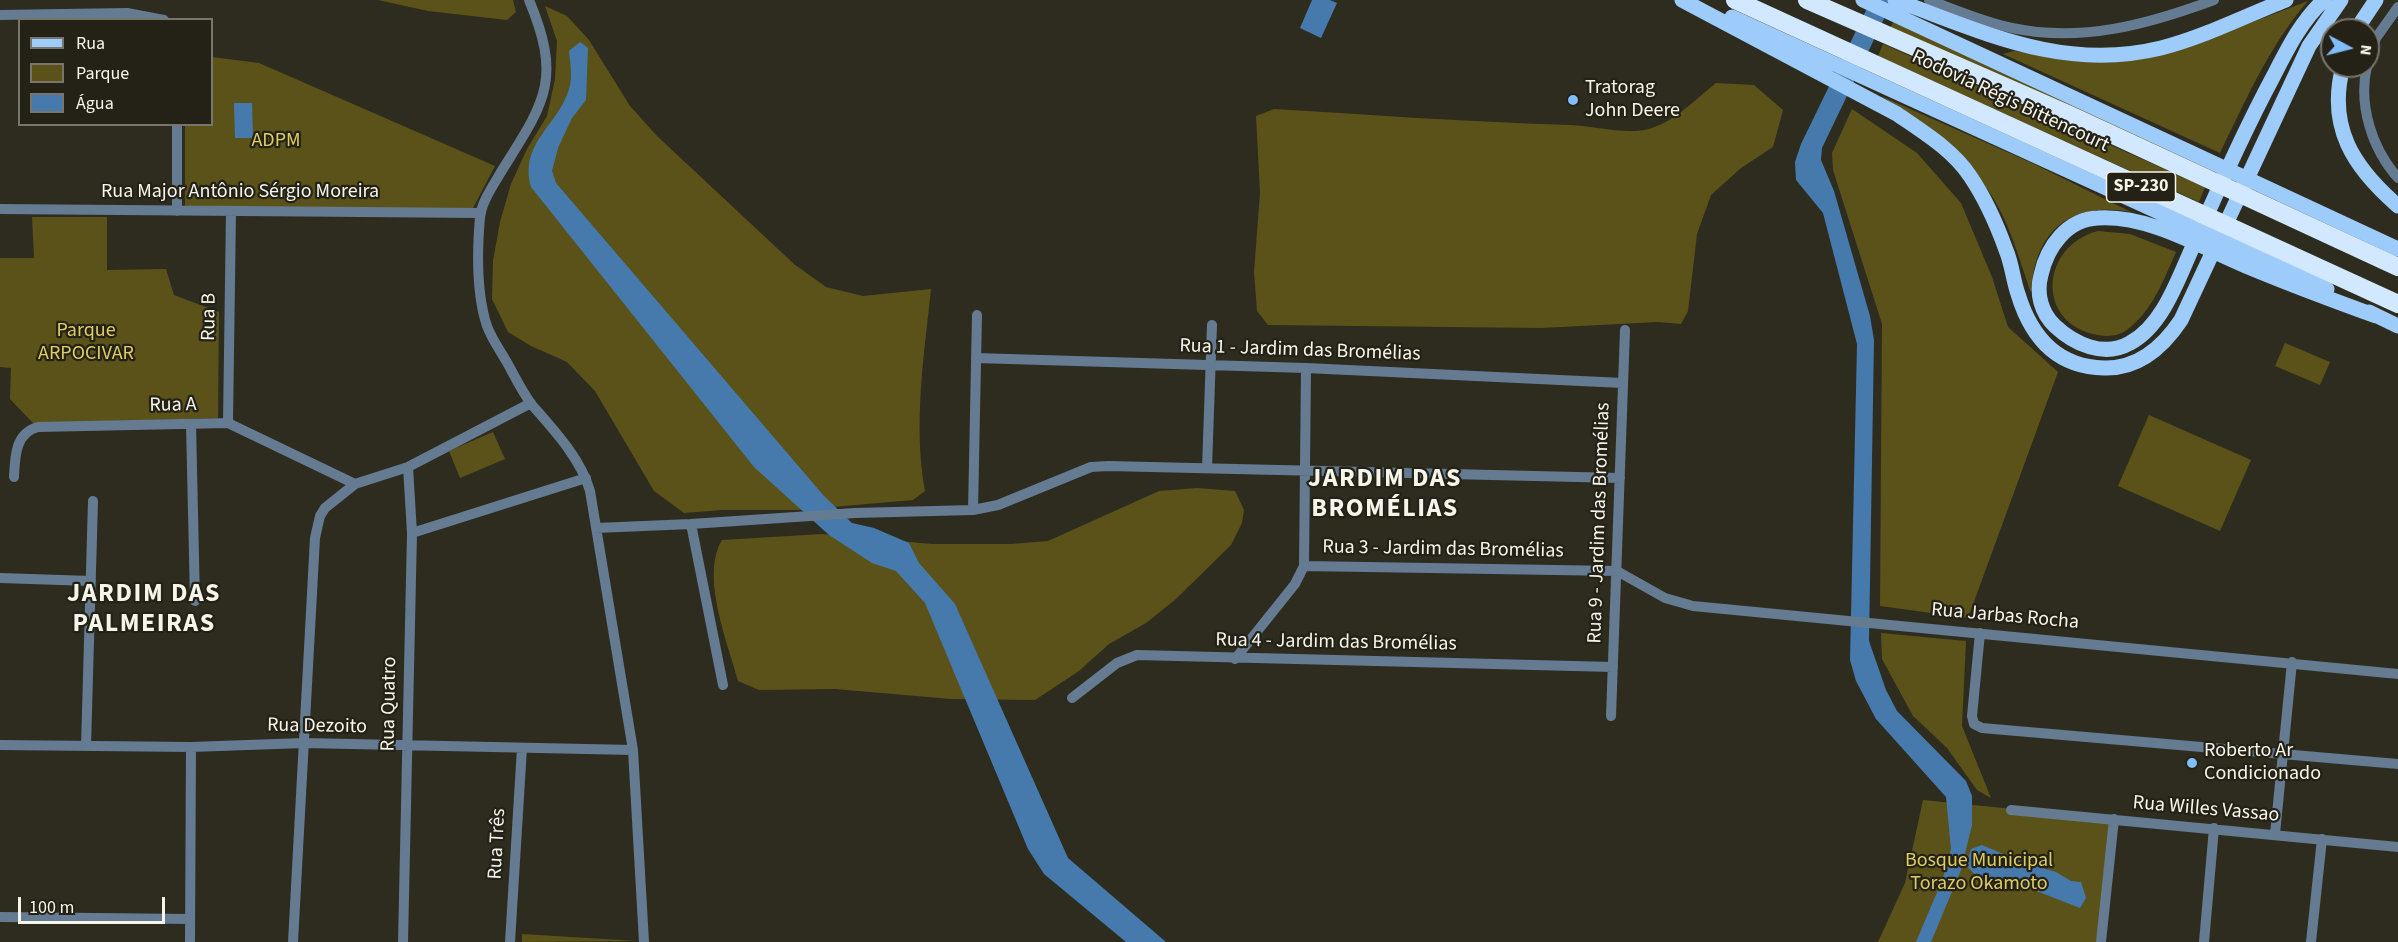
<!DOCTYPE html>
<meta charset="utf-8">
<style>
body{margin:0}
#map{position:relative;width:2398px;height:942px;overflow:hidden;background:#2e2c1f;font-family:"Source Sans 3",sans-serif}
canvas{display:block}
.legend{position:absolute;left:18px;top:18px;width:195px;height:108px;box-sizing:border-box;background:#242216;border:2px solid #78766c;margin:0;padding:8px 10px;list-style:none;font-size:18px;color:#f6f5ec}
.legend li{display:flex;align-items:center;gap:12px;height:30px}
.legend b{width:30px;border:2px solid #78766c}
.north{position:absolute;left:2320px;top:18px;width:60px;height:60px;box-sizing:border-box;background:#242216;border:2px solid #78766c;border-radius:50%;rotate:97deg;font-size:16px;font-weight:700;line-height:24px;text-align:center;color:#f6f5ec}
.north::after{content:'';display:block;margin:auto;width:21px;height:27px;background:#80bdfa;clip-path:polygon(50% 0,100% 100%,50% 72%,0 100%)}
.scale{position:absolute;left:18px;top:897px;width:147px;height:27px;box-sizing:border-box;border:3px solid #f6f5ec;border-top:0;padding-left:8px;font-size:18px;line-height:21px;white-space:nowrap;color:#f6f5ec;-webkit-text-stroke:4px #242216;paint-order:stroke}
</style>
<div id="map">
<canvas width="2398" height="942"></canvas>
<ul class="legend">
<li><b style="height:8px;background:#9dcbfa"></b>Rua</li>
<li><b style="height:16px;background:#5b521a"></b>Parque</li>
<li><b style="height:16px;background:#467aad"></b>Água</li>
</ul>
<div class="north">N</div>
<div class="scale">100 m</div>
</div>
<script>
const g = document.querySelector('canvas').getContext('2d');
g.lineJoin = 'round';
function paint(path, color) { g.fillStyle = color; g.fill(path, 'evenodd'); }
function trace(path, color, width, dash) { g.strokeStyle = color; g.lineWidth = width; g.lineCap = dash ? 'butt' : 'round'; g.setLineDash(dash || []); g.stroke(path); }
function label(font, color, halo, rows, align = 'center') {
  g.font = font + ' "Source Sans 3",sans-serif'; g.lineWidth = 4.5; g.setLineDash([]); g.textBaseline = 'middle'; g.strokeStyle = halo; g.fillStyle = color; for (const [text, x, y, turn = 0] of rows) {
    g.save(); g.translate(x, y); g.rotate((+turn || 0) * Math.PI / 180); g.textAlign = isNaN(turn) ? turn : align; if (halo) g.strokeText(text, 0, 0); g.fillText(text, 0, 0); g.restore();
  }
}
const green = new Path2D(`
 M378 0H513L516 12 507 20 428 11Z
 M2308 1C2269 46 2246 100 2220 153L2003 54 2014 51 2072 59 2195 44Z
 M545 6 567 16 589 40 630 106 657 136 794 264 826 287 863 296 931 289C924 356 913 424 925 491L913 500 798 510H722L684 513 654 491 595 391 567 362 531 346 508 332 492 299 493 261 500 222 511 184 527 149 547 116 555 79 557 41Z
 M1894 20 2214 167 2210 175 1890 29Z
 M1883 44 2205 187 2199 202 1878 56Z
 M212 57 259 63 495 166 472 210 185 207V125L212 124Z
 M1716 83 1754 85 1783 110 1773 147 1741 168 1711 195 1697 234 1688 311 1681 324 1658 322 1541 328 1268 325 1257 311 1254 272 1260 193 1256 116 1274 109C1373 115 1471 122 1570 125 1596 126 1627 136 1652 128 1676 120 1697 98 1716 83Z
 M1881 96 2034 164 2131 212C2070 201 2034 231 2031 293 2022 267 2014 239 2002 214 1977 162 1927 127 1881 96Z
 M1852 109 1917 153 1961 203 1992 277 2008 327 2058 372 1968 618 1880 606 1882 324 1833 170 1832 153Z
 M32 217H107V270L166 269 174 295 219 312 218 418 33 423 10 399 11 368 0 367V258H34Z
 M2098 231 2130 234 2176 252C2164 279 2153 310 2128 329 2120 336 2108 337 2098 335 2035 324 2040 246 2098 231Z
 M2285 343 2330 362 2320 385 2275 366Z
 M2149 415 2251 460 2220 531 2118 486Z
 M493 432 505 459 460 478 449 451Z
 M1197 488 1235 491 1244 510 1242 523 1231 545 1176 599 1146 623 1109 644 1079 671 1035 700 951 699 835 689 759 690 738 681C728 643 700 576 722 540L822 534 932 544H1011L1048 541 1159 491Z
 M1881 633 1966 641 1962 726 1991 798 1977 790 1947 748 1913 716 1882 659Z
 M1923 800 2114 819 2102 942H1878L1905 883Z
 M522 934 637 941 522 942Z`);
const water = new Path2D(`
 M1312 0H1330L1337 3 1321 38 1300 28Z
 M1871 0H1893L1822 148 1821 160 1834 191 1870 316 1874 340 1869 641 1886 690 1897 711 1966 781 1972 796V825L1961 870 1931 942H1916L1943 878 1951 849 1946 797 1876 719 1856 681 1850 660 1857 344 1823 213 1796 180 1795 162 1801 144Z
 M580 42 588 48 586 100 572 118 558 148 552 171 556 183 824 496 852 523 874 528 909 543 919 563 955 604 1068 858 1166 942H1126L1044 874 1028 849 925 603 896 571 872 563 829 535 754 467 531 187C519 143 558 126 569 89 573 78 570 62 569 51Z
 M234 103H252L253 138H235Z
 M1982 845 2020 861 2056 872 2071 881 2081 882 2086 898 2080 908 2016 883 1976 876 1966 865 1971 849Z`);
const minor = new Path2D(`
 M529 0C563 81 544 103 501 172 493 186 482 201 480 217 477 252 476 293 487 326 492 340 502 353 509 366 516 379 523 393 532 405 554 430 581 459 590 491L633 750 644 942
 M1929 0C1956 10 1984 22 2012 28 2082 43 2149 24 2214 0
 M0 15 127 13 164 20
 M2368 62 2376 38 2398 7
 M2367 66C2358 105 2372 149 2398 178
 M0 209 481 213
 M177 211V124
 M976 358 1306 368 1623 383
 M228 423 231 211
 M191 424 195 601
 M1207 468 1212 325
 M14 477C15 457 15 433 38 427L228 423 355 484
 M973 510 977 315
 M691 524 723 685
 M596 528 691 524 855 513 973 510 998 505 1091 467 1108 466 1620 478
 M412 533 586 478
 M1304 566 1617 571 1665 598 1693 606 2398 674
 M0 578 91 581
 M1980 633 1972 716 1974 724 1982 728 2398 764
 M1235 659 1295 584 1304 566 1306 368
 M1072 698 1117 663 1137 655 1613 667
 M1611 716 1625 330
 M0 745 191 747 304 743 633 750
 M86 746 93 501
 M2011 810 2398 847
 M2275 834 2292 662
 M0 917 190 919
 M190 942 191 747
 M293 942 315 538 320 516 325 508 355 484 408 467 531 403
 M403 942 412 533 408 467
 M510 942 522 748
 M2101 942 2114 819
 M2204 942 2214 828
 M2311 942 2322 839`);
const primary = new Path2D(`
 M1682 0 1897 114C1923 132 1953 150 1970 176 1985 198 1997 225 2006 250 2012 264 2013 280 2018 294 2031 337 2057 367 2104 368 2138 369 2163 347 2181 320L2309 46 2341 0
 M1863 0 2398 249
 M1895 0C1984 32 2063 72 2161 48 2204 37 2245 16 2286 0
 M2324 0C2301 21 2287 50 2273 77 2244 131 2219 187 2194 244 2179 276 2164 325 2130 343 2104 358 2074 344 2055 326 2041 313 2036 293 2041 275 2047 247 2067 219 2098 218 2149 215 2201 247 2246 266 2289 284 2332 300 2376 316
 M1732 17 2327 289
 M2356 30 2376 0
 M2343 66C2327 127 2353 167 2398 206
 M2369 312 2398 326`);
const motorway = new Path2D(`
 M1735 0 2398 304
 M1807 0 2070 115 2398 267`);
const markers = [
 [1573,100,6,"#80bdfa"],
 [2192,763,6,"#80bdfa"]
];
const shields = [
 [2141,187,69]
];
const shieldNames = [
 ["SP-230",2141,187]
];
const poiNames = [
 ["Tratorag",1585,89],
 ["John Deere",1585,112],
 ["Roberto Ar",2204,752],
 ["Condicionado",2204,775]
];
const streetNames = [
 ["Rodovia Régis Bittencourt",2010,102,25],
 ["Rua Major Antônio Sérgio Moreira",240,193],
 ["Rua B",210,317,-89],
 ["Rua 1 - Jardim das Bromélias",1300,351,2],
 ["Rua A",173,406,-1],
 ["Rua 9 - Jardim das Bromélias",1600,523,-88],
 ["Rua 3 - Jardim das Bromélias",1443,550,1],
 ["Rua Jarbas Rocha",2005,617,5],
 ["Rua 4 - Jardim das Bromélias",1336,643,1],
 ["Rua Quatro",390,704,-89],
 ["Rua Dezoito",317,727,1],
 ["Rua Willes Vassao",2206,810,5],
 ["Rua Três",498,844,-87]
];
const parkNames = [
 ["ADPM",276,142],
 ["Parque",86,332],
 ["ARPOCIVAR",86,355],
 ["Bosque Municipal",1979,862],
 ["Torazo Okamoto",1979,885]
];
const districtNames = [
 ["JARDIM DAS",1385,480],
 ["BROMÉLIAS",1385,510],
 ["JARDIM DAS",144,595],
 ["PALMEIRAS",144,625]
];
paint(green, '#5b521a');
paint(water, '#467aad');
trace(minor, '#657b92', 10);
trace(primary, '#9dcbfa', 15);
trace(motorway, '#d2e8ff', 18);
for (const [x, y, r, color] of markers) { const dot = new Path2D(); dot.arc(x, y, r, 0, 2 * Math.PI); g.fillStyle = color; g.fill(dot); trace(dot, '#242216', 2); }
for (const [x, y, w] of shields) { const box = new Path2D(); box.roundRect(x - w / 2, y - 15, w, 30, 4.5); g.fillStyle = '#242216'; g.fill(box); trace(box, '#f6f5ec', 1.5); }
label('bold 18px', '#f6f5ec', null, shieldNames);
label('20px', '#f6f5ec', '#242216', poiNames, 'left');
label('20px', '#f6f5ec', '#242216', streetNames);
label('20px', '#dfcd64', '#242216', parkNames);
g.letterSpacing = '1.5px';
label('bold 26px', '#f6f5ec', '#242216', districtNames);
g.letterSpacing = '0px';
</script>
